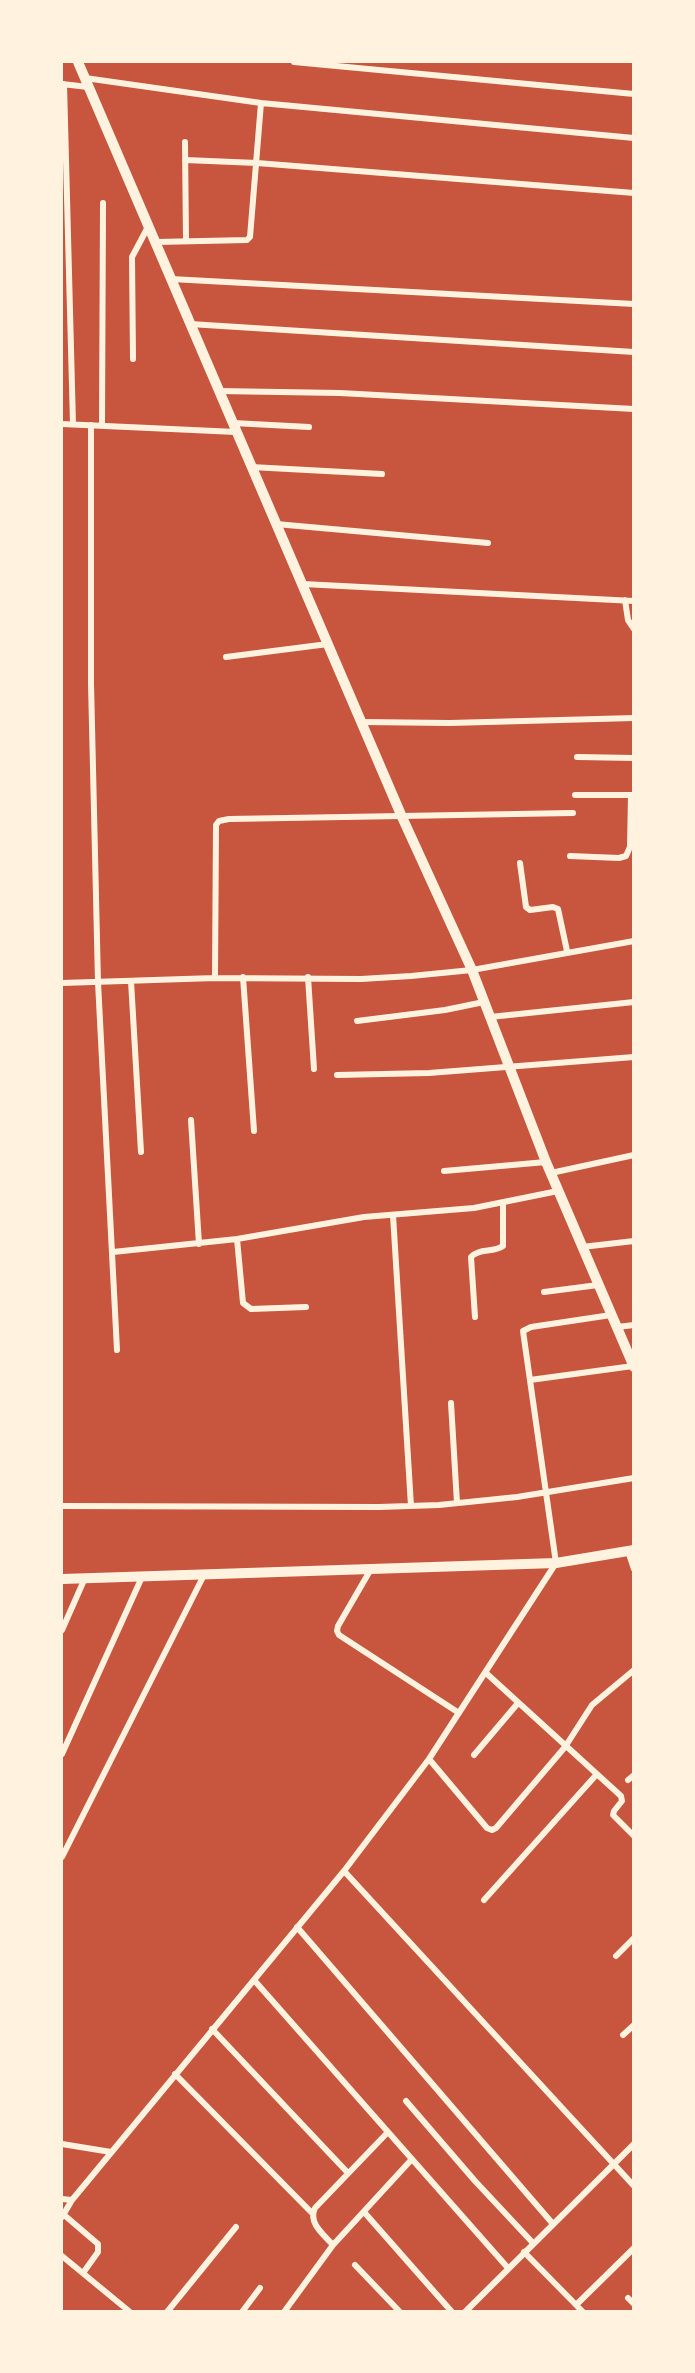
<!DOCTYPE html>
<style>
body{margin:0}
#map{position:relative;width:695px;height:2373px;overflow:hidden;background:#c8553d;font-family:"Exo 2",sans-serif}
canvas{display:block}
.frame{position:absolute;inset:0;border:63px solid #fff3e0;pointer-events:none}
</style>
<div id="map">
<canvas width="695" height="2373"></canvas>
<div class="frame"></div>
</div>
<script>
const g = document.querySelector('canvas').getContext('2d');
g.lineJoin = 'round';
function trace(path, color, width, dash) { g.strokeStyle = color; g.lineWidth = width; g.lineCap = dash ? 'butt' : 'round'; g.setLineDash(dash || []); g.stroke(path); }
const minor = new Path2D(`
 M294 62 634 94
 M85 78 261 103 634 138
 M62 84 88 87
 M64 84 73 424
 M185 142 186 241
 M185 160 257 163 634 193
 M157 242 247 240 250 237 261 103
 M171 279 634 304
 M190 324 634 352
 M133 359 132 257 149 225
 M218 391 340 393 634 409
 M233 423 309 427
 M62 424 236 432
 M91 425V683L98 982 117 1350
 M102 425 103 203
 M251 467 382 474
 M276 524 488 543
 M303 584 634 601
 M625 600 628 620 634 629
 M226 657 328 644
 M362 722 450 723 634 718
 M577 757 634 758
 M575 795H633
 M570 856 619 858 626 856 630 847 631 795
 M520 863 526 907 530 910 553 907 558 909 567 951
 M243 977 254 1131
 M308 977 314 1069
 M215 978 216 825 219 821 229 819 573 813
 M131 981 141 1152
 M62 983 215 978 361 979 411 976 472 970 634 941
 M490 1017 634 1002
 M357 1021 445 1010 484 1002
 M337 1075 429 1073 634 1057
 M191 1120 199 1244
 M444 1171 546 1162
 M551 1173 634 1155
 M393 1215 411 1506
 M237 1239 243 1303 251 1309 306 1307
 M582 1247 634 1241
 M113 1252 237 1239 364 1217 474 1208 558 1191
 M544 1292 598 1285
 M475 1317 471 1257C479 1248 493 1253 503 1246V1204
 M617 1327 634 1325
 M530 1380 633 1366
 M451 1403 457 1503
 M62 1506 379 1507 439 1505 517 1497 634 1478
 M628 1551 634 1569
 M371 1569 338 1626 337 1631 339 1635 459 1713
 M62 1630 85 1578
 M486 1673 621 1796 622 1801 614 1811 613 1815 634 1836
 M62 1754 142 1577
 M474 1755 518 1703
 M429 1759 487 1828 492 1830 496 1828 565 1747 592 1705 634 1670
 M628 1780 634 1775
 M62 1857 204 1575
 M344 1871 634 2186
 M484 1900 597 1774
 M297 1927 553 2224
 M616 1956 634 1938
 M254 1980 508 2268
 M212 2029 348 2173
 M623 2035 634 2025
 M175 2074 312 2213
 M406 2101 475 2181 533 2243
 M62 2144 111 2152
 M62 2199 72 2200
 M364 2212 452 2312
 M63 2214 98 2244V2252L83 2273
 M62 2217 72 2200 344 1871 429 1759 556 1563 523 1331 531 1327 611 1315
 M333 2245C323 2234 308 2223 315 2208L388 2132
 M524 2252 583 2312
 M62 2256 130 2312
 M355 2265 400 2312
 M628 2298 634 2304
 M576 2305 634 2248
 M167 2312 236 2227
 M242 2312 260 2288
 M284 2312 333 2245 412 2159
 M465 2312 634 2144`);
const tertiary = new Path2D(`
 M78 62 402 817 472 970 546 1162 634 1367
 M62 1579 556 1563 634 1550`);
trace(minor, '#fff3e0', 6);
trace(tertiary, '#fff3e0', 10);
</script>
